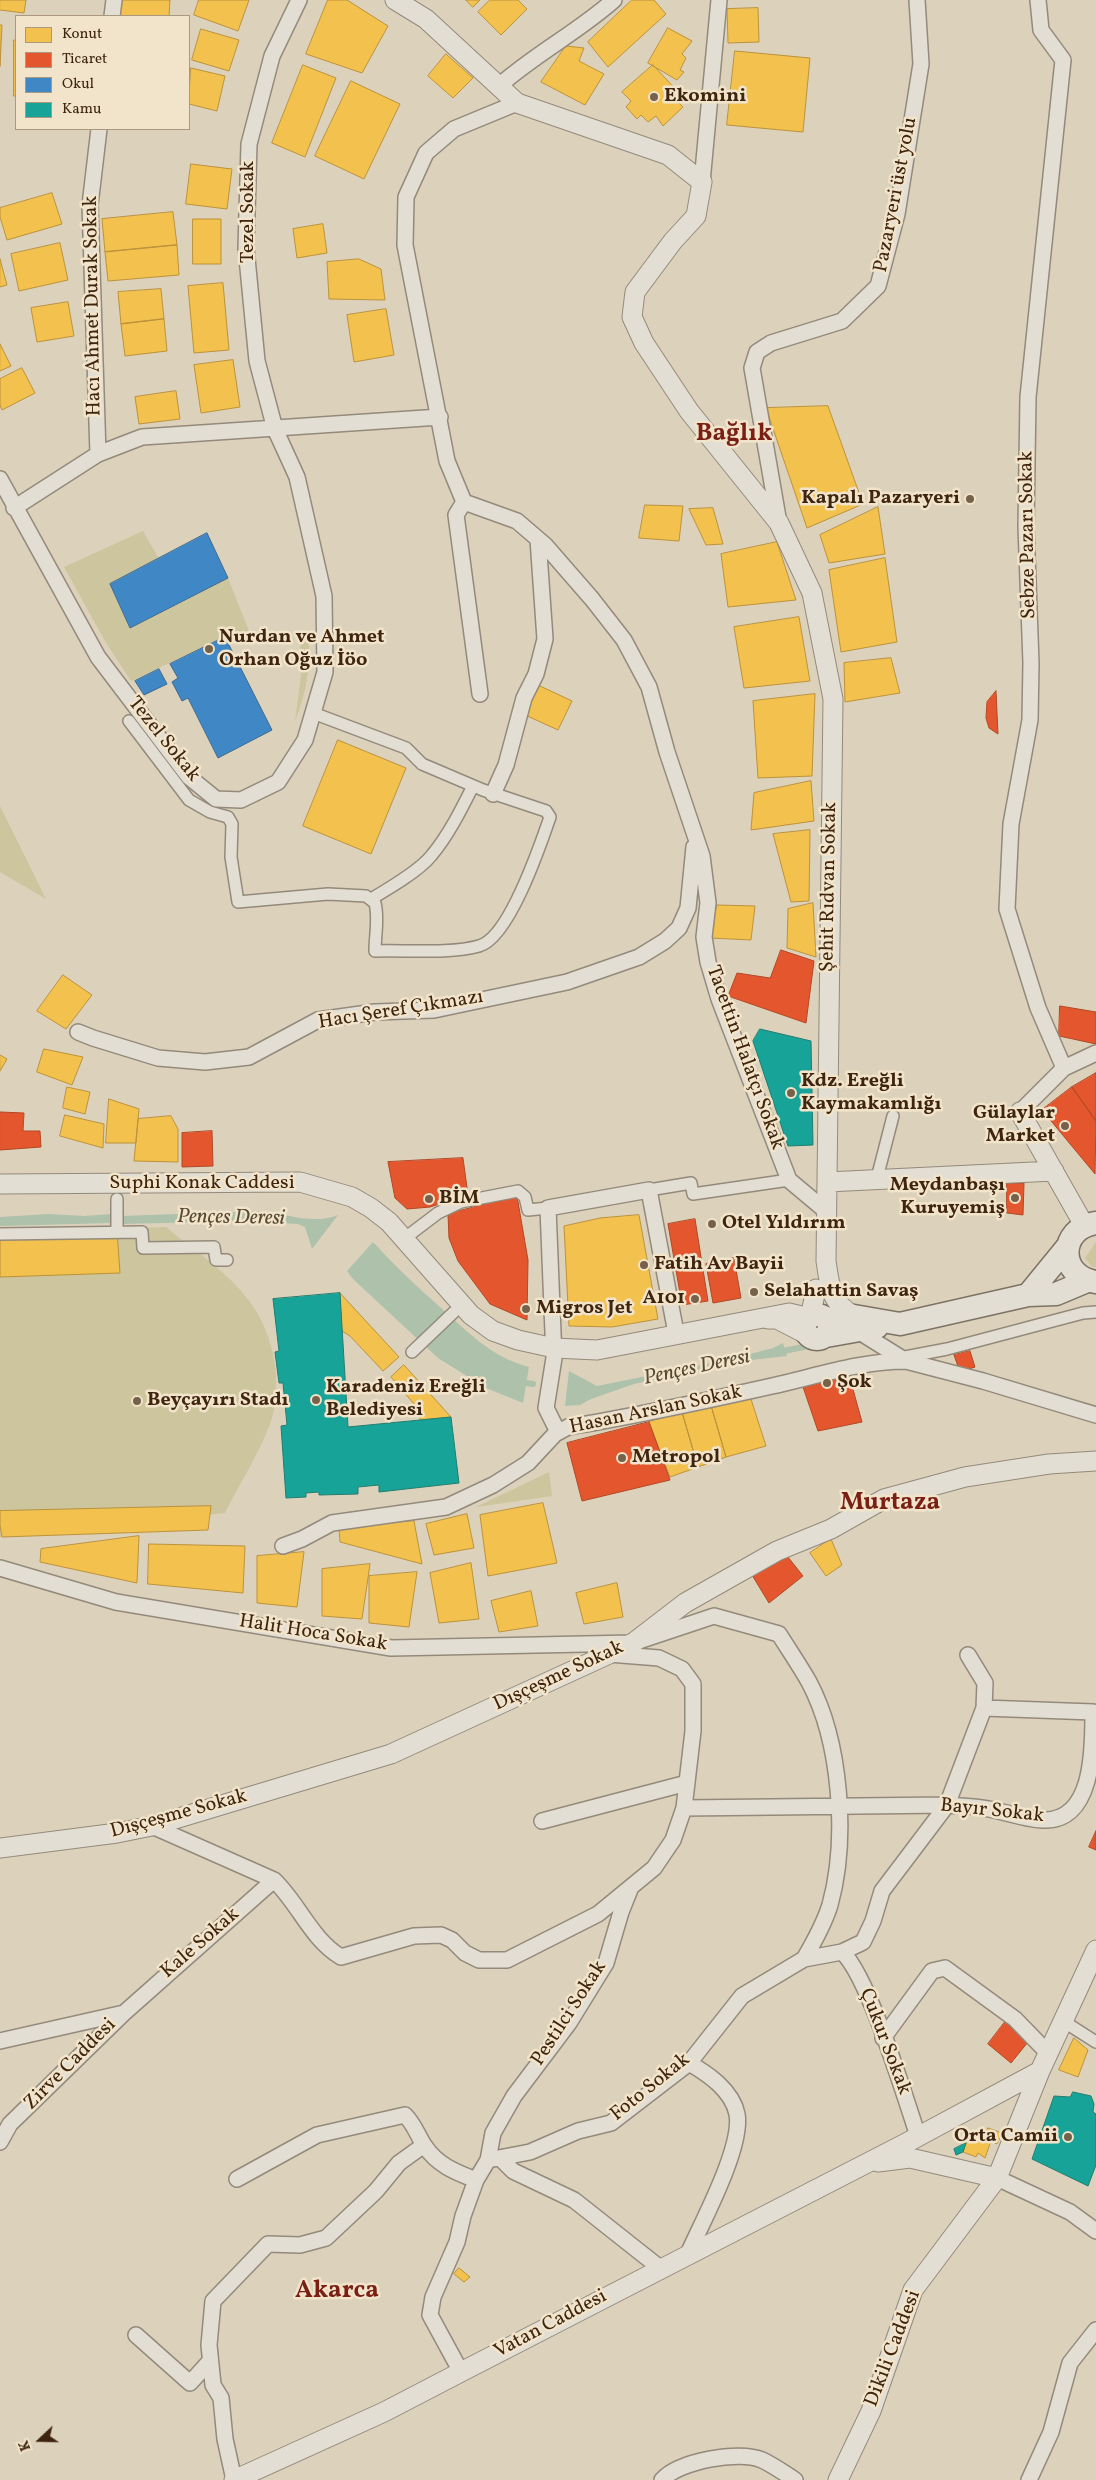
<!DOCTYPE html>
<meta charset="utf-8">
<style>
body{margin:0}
#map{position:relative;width:1096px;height:2480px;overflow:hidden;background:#dcd1bb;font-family:Vollkorn,serif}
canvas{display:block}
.legend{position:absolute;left:15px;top:15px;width:175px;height:115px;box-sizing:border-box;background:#f1e4ca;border:1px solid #aa987f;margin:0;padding:6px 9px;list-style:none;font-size:15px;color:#3f250f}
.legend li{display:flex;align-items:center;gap:10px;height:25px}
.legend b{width:25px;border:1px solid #aa987f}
.north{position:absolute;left:15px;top:2415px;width:50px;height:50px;-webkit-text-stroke:4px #f1e4ca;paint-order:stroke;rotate:249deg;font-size:14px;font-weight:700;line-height:20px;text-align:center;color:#3f250f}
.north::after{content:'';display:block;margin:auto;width:18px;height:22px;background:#3f250f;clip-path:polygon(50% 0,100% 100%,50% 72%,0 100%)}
</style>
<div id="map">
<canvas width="1096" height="2480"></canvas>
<ul class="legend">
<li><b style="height:14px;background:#f2c14e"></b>Konut</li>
<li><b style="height:14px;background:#e4572e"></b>Ticaret</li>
<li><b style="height:14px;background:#3f88c5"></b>Okul</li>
<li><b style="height:14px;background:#17a398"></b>Kamu</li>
</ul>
<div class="north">K</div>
</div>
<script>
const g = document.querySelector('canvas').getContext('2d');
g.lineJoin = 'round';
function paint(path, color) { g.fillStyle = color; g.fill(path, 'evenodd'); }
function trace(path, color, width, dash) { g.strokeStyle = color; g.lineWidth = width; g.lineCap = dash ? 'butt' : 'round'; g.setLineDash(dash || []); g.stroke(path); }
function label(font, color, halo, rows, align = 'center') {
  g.font = font + ' Vollkorn,serif'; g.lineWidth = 5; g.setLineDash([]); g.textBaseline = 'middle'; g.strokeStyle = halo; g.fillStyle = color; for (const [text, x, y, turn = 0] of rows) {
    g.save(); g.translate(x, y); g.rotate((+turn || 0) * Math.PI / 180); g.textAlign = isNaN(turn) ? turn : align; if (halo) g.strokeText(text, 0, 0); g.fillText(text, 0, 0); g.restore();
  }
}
const green = new Path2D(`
 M143 531 159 559 110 584 130 628 228 578 249 631 227 640 225 637 131 681 105 641 64 567Z
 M308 632C311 664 307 692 295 721L301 675 300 638Z
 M0 806 46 899 0 872Z
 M166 1227C217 1269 265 1294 275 1365 277 1383 277 1404 271 1421 261 1450 239 1485 225 1513L0 1537V1232Z
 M1096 1242V1267H1092L1085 1258Z
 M549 1472 552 1496 476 1507Z`);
const water = new Path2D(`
 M261 1211C287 1214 313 1225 338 1215L312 1249 305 1227 298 1224 244 1221 122 1224V1216Z
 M49 1214 84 1216 112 1214 111 1223 0 1226V1217Z
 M373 1242C394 1265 416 1286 440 1307 468 1332 491 1357 529 1367L523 1403 486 1388 438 1358 353 1279 347 1271Z
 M783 1343 787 1356 733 1362 634 1384 591 1399 580 1405 565 1406 569 1371 597 1386 731 1359 773 1348Z`);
const homes = new Path2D(`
 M0 0H26L24 13 0 10Z
 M121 0H170L169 16H120Z
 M199 0H249L238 31 194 15Z
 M328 0H347L388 26 362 73 306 54Z
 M466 0H480L473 7Z
 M490 0H518L527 9 501 35 478 12Z
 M632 0H654L666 14 608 67 588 42Z
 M758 8 759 42 728 43 727 9Z
 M0 25H2L0 66Z
 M668 28 692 41 682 54 686 58 680 70 684 72 677 80 648 63Z
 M201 29 239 40 229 71 192 60Z
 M14 40H16V96H14Z
 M566 46 584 48 579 61 604 74 585 105 541 82Z
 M735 51 810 58 803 132 727 125Z
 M446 54 473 78 453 98 428 76Z
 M303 65 336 78 305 157 272 143Z
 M653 65 680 94 675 99 683 107 663 126 656 116 648 122 641 115 637 119 626 107 631 101 622 92Z
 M191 68 225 76 217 111 189 104Z
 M351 81 400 104 364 179 315 156Z
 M191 164 232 169 227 209 186 204Z
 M52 193 62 224 7 240 0 217V208Z
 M173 212 177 245 105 252 102 219Z
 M193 219H221V264H193Z
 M323 224 327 253 297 258 293 229Z
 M60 243 68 280 19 291 11 254Z
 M177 245 179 275 108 281 105 252Z
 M0 259 7 285 0 287Z
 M359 259 381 269 385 300 329 299 327 262Z
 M223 283 229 350 194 353 188 286Z
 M161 289 164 319 121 324 118 292Z
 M68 302 74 336 37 342 31 308Z
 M386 309 394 355 354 362 347 315Z
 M164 319 167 351 125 356 121 324Z
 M0 344 11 366 0 371Z
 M233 360 240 407 201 413 194 365Z
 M22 368 35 393 2 410 0 405V379Z
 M176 391 180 419 139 424 135 397Z
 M828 406 863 504 807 528 766 408Z
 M645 505 683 506 679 541 639 538Z
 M878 507 885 554 829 563 820 535Z
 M713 508 723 544 706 545 689 509Z
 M777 542 796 600 728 607 721 554Z
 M885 558 897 642 841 652 829 570Z
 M799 617 810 681 744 688 734 627Z
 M891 658 900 693 845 702 844 663Z
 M538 685 572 701 558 730 525 715Z
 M815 694 812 776 758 778 753 701Z
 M338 740 406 768 371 854 303 826Z
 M811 781 814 821 751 830 754 793Z
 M810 830 809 901 791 902 773 834Z
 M813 903 816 957 787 948 788 909Z
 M717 905 755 906 751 940 711 938Z
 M63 975 92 995 66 1029 37 1011Z
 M44 1049 83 1057 72 1085 37 1072Z
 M0 1055 7 1059 0 1071Z
 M67 1087 90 1092 85 1114 63 1108Z
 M109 1099 139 1109 136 1143H106Z
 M65 1115 104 1124 103 1148 60 1136Z
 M171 1116 178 1129V1162L134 1161 138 1119Z
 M639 1215 658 1319 612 1327 569 1326 564 1226 600 1218Z
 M117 1231 120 1273 0 1277V1234Z
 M340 1293 399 1357 383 1371 350 1336 342 1331Z
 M404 1365 451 1417 420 1420V1411L391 1377Z
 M750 1396 766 1446 726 1457 710 1402Z
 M710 1402 726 1457 698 1467 682 1412Z
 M682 1412 698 1467 670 1477 649 1422Z
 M543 1503 557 1563 488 1576 480 1515Z
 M211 1506 208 1530 2 1537 0 1525V1511Z
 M467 1514 474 1548 434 1555 426 1524Z
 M414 1521 422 1564 340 1542 339 1528Z
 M139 1536 137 1583 40 1562 41 1549Z
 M831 1539 842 1565 826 1576 810 1553Z
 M149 1544 245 1546 243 1593 148 1584Z
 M304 1552 297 1607 257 1603V1556Z
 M471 1563 479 1619 439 1623 430 1573Z
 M370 1564 362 1619 322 1616V1569Z
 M417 1572 409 1627 369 1623V1576Z
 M617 1583 623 1617 584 1624 576 1593Z
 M531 1591 538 1626 499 1632 491 1601Z
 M1074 2038 1088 2050 1078 2077 1059 2070Z
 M988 2128 1002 2133 997 2144 991 2141 985 2158 978 2153 976 2157 963 2152 969 2134 983 2139Z
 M459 2268 470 2277 464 2282 454 2274Z`);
const shops = new Path2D(`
 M996 691 998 734 989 728 986 718 987 702Z
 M781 950 814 961 806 1023 728 996 737 973 770 978Z
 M1060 1006 1096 1012V1044L1059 1036Z
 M1096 1073V1121L1072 1087Z
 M1072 1087 1096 1121 1095 1174 1042 1110Z
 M0 1112 24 1113 23 1131H40L41 1147 0 1150Z
 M212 1131 213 1166 182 1167V1133Z
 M463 1158 468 1195 430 1207 407 1209 395 1198 388 1162Z
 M1007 1183H1024L1023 1215 1007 1213Z
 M517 1196 528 1260 527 1320 490 1304 458 1261 449 1238 448 1214Z
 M695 1219 708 1301 682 1305 668 1224Z
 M734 1258 741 1298 713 1303 706 1264Z
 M970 1351 975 1367 960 1372 954 1355Z
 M849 1375 862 1422 818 1431 802 1384Z
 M649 1422 670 1480 582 1501 567 1443Z
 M784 1552 803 1576 769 1603 752 1575Z
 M1096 1831V1850L1089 1847Z
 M1005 2022 1028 2042 1011 2063 988 2044Z`);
const schools = new Path2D(`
 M207 533 228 578 130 628 110 584Z
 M225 637 272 730 218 758 188 698 182 701 172 682 178 678 170 664Z
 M159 669 167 684 144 695 135 681Z`);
const public = new Path2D(`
 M760 1029 811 1041 813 1145 788 1146 753 1041Z
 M340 1293 348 1427 451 1417 459 1483 379 1492V1485L358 1487V1494L319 1495V1492L306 1493V1497L286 1498 281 1426 287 1425 283 1383H279L275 1352 279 1351 273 1299Z
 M1073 2092 1091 2096 1094 2104 1093 2112 1096 2114V2165L1088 2186 1032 2159 1054 2096 1070 2097Z
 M966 2143 963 2152 956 2155 954 2149Z`);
const stream = new Path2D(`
 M778 1352 824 1343
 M519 1382 533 1384`);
const pedestrian = new Path2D(`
 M129 721 189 800 210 812 228 817 232 824 231 857 238 902 328 894 366 896 375 903C379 919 375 935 375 951 406 950 451 954 479 946 509 938 540 846 550 817L546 811 483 790 422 764 406 748 313 713
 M371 899C388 889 419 871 431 856 448 836 461 810 473 786
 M877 1178 893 1116
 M649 1190 691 1183 693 1194 789 1180
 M117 1199V1231
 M0 1234 142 1232 143 1248 214 1247 216 1260H227
 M405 1238 438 1213 461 1202 518 1191 525 1197 528 1210 548 1208
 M412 1352 454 1312
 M900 1358 947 1349 1083 1313 1096 1312
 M1063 2021 1096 2042`);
const minor = new Path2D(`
 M1038 0 1041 30 1063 60 1028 397 1026 527 1031 663 1030 720 1011 824 1007 909 1038 1008 1064 1068
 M112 16 114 0
 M499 86C535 54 578 32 614 0
 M517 103 454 129 426 153 406 197 405 245 447 461 464 502 517 521 545 545 592 599 624 640 649 687 667 752 702 856 708 903 704 937 708 962 719 999 789 1180 826 1211
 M702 182 719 0
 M98 454 90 205 99 129
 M0 479 98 657 189 777 216 799 241 800 278 782 305 740 325 672 324 596 297 477 275 429 257 361 246 248 249 144 272 56 299 0
 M464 502 456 515 480 694
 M14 508 98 454 142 437 440 417
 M779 523 752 368 757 352 771 343 842 321 878 286 897 214 921 64 917 0
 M493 794 506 765 524 698 536 674 545 639 538 539
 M78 1032 93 1038 158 1058 205 1062 249 1057 318 1020 375 1012 434 1010 567 982 639 957 665 941 679 928 688 908 694 847
 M1020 1112 1064 1068 1096 1053
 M858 1331 906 1361 983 1381 1096 1415
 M558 1432 546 1408 554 1358 548 1208 649 1190 676 1333
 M283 1546 302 1539 332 1523 446 1507 493 1485 528 1463 555 1434 568 1427C637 1416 705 1401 772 1386 817 1376 861 1361 906 1361
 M0 1568 116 1602 391 1648 633 1643 714 1616 779 1634C789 1650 800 1666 809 1682 841 1742 848 1839 830 1905 824 1924 814 1942 804 1959
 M968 1655 985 1683 984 1708 1093 1712
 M684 1808 947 1805C961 1806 975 1806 989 1809 1006 1812 1024 1819 1042 1820 1094 1823 1093 1748 1093 1712
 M542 1821 687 1783
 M274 1880C299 1904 311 1939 341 1957L414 1936 441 1935 452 1940 465 1953 479 1960H507L598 1914 654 1868 673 1840 684 1808 693 1731V1684L682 1669 659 1658 609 1654
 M842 1952 863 1942 873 1921 882 1891 947 1805 984 1708
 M883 2038 932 1971 945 1968 1015 2019 1048 2053
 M0 2041 124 2013
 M0 2142 10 2124 124 2013 274 1880 152 1826
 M500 2158 513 2171 574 2200 660 2268
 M488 2160 530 2152 578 2131 611 2123 689 2063 742 1996 804 1959 842 1952C868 1975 905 2097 918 2136
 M997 2178 1070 2212 1096 2231
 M237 2179 317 2135 405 2115C414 2124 417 2134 424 2145 437 2165 455 2172 476 2180
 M688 2254C702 2222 743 2147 737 2114 732 2090 708 2074 689 2063
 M136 2335 190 2383 210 2361
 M461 2372 430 2315 433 2297 457 2242 463 2216 476 2180 488 2160 493 2133 514 2096 569 2023 606 1963 621 1912 631 1887
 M234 2480 225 2439 221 2398 213 2385 209 2345 213 2301 268 2244 300 2245 326 2238 376 2191 399 2163 424 2145
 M662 2480C679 2461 739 2450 762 2460 773 2465 784 2473 795 2480
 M1029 2480 1051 2432 1070 2363 1096 2330`);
const tertiary = new Path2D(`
 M395 0 426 19 517 103 668 155 702 182 696 216 673 241 635 292 632 317 644 343 689 411 779 523 812 593 833 699 826 1261C830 1287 830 1302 854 1316
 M1020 1112 1084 1225
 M827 1182 1054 1171
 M0 1184 300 1182 352 1197 371 1208 389 1222 471 1315 493 1331 518 1340 554 1348 597 1350 789 1313 810 1318 816 1289
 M768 1319H777L808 1335
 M0 1848 117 1833 152 1826 391 1754 633 1643 685 1603 777 1551 831 1529 884 1499 965 1477 1049 1464 1096 1461
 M878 2162 910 2158 997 2178
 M234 2480 384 2412 461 2372 908 2142 1040 2071
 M838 2480 871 2411 913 2290 997 2178 1040 2071 1096 1950`);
const secondary = new Path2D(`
 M1096 1223C1058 1228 1058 1277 1096 1282
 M1028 1295 1068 1246
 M805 1327a12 12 0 1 1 24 0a12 12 0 1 1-24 0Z
 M826 1319 854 1316 900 1324 1028 1295 1056 1294 1087 1281
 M826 1336 877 1327`);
const markers = [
 [654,97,5,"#76614b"],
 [970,499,5,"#76614b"],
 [209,649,5,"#76614b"],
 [791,1093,5,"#76614b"],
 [1065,1126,5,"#76614b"],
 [1015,1198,5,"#76614b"],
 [429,1199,5,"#76614b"],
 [712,1224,5,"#76614b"],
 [644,1265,5,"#76614b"],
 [754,1292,5,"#76614b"],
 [695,1299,5,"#76614b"],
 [526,1309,5,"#76614b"],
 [827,1383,5,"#76614b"],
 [316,1400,5,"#76614b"],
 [137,1401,5,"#76614b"],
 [622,1458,5,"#76614b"],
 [1068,2137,5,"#76614b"]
];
const poiNames = [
 ["Ekomini",664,97],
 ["Kapalı Pazaryeri",960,499,"right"],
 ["Nurdan ve Ahmet",219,638],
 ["Orhan Oğuz İöo",219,661],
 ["Kdz. Ereğli",801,1082],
 ["Kaymakamlığı",801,1105],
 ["Gülaylar",1055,1114,"right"],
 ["Market",1055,1137,"right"],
 ["Meydanbaşı",1005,1186,"right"],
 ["Kuruyemiş",1005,1209,"right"],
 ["BİM",439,1199],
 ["Otel Yıldırım",722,1224],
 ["Fatih Av Bayii",654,1265],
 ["Selahattin Savaş",764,1292],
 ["A101",685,1299,"right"],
 ["Migros Jet",536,1309],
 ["Şok",837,1383],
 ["Karadeniz Ereğli",326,1388],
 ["Belediyesi",326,1411],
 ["Beyçayırı Stadı",147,1401],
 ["Metropol",632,1458],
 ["Orta Camii",1058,2137,"right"]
];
const streetNames = [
 ["Pazaryeri üst yolu",897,195,-79],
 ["Tezel Sokak",249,212,-90],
 ["Hacı Ahmet Durak Sokak",94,306,-91],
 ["Sebze Pazarı Sokak",1029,535,-91],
 ["Tezel Sokak",163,740,51],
 ["Şehit Rıdvan Sokak",830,887,-89],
 ["Hacı Şeref Çıkmazı",401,1011,-9],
 ["Tacettin Halatçı Sokak",744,1058,70],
 ["Suphi Konak Caddesi",202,1184],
 ["Hasan Arslan Sokak",656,1411,-12],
 ["Halit Hoca Sokak",313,1634,9],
 ["Dışçeşme Sokak",559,1677,-25],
 ["Bayır Sokak",992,1812,6],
 ["Dışçeşme Sokak",179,1815,-15],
 ["Kale Sokak",201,1944,-41],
 ["Pestilci Sokak",570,2014,-57],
 ["Çukur Sokak",884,2042,69],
 ["Zirve Caddesi",71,2065,-45],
 ["Foto Sokak",651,2088,-39],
 ["Vatan Caddesi",551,2325,-28],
 ["Dikili Caddesi",894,2349,-69]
];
const waterNames = [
 ["Pençes Deresi",231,1219,1],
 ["Pençes Deresi",697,1369,-12]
];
const districtNames = [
 ["Bağlık",734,435],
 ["Murtaza",890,1504],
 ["Akarca",337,2292]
];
paint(green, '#ccc59d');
paint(water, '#adc1ab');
paint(homes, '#f2c14e');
trace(homes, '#bc923b', 1);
paint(shops, '#e4572e');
trace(shops, '#b24825', 1);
paint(schools, '#3f88c5');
trace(schools, '#3f6a8e', 1);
paint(public, '#17a398');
trace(public, '#237d6f', 1);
trace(stream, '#adc1ab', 6);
trace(pedestrian, '#948a7b', 14);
trace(minor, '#948a7b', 18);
trace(tertiary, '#948a7b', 21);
trace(secondary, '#7d7365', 25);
trace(pedestrian, '#e3ded3', 11);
trace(minor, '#e3ded3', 15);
trace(tertiary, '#e3ded3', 19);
trace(secondary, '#e3ded3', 22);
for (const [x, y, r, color] of markers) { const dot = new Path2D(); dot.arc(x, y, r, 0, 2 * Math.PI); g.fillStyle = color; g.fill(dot); trace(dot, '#f1e4ca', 2); }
label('bold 20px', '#3f250f', '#f1e4ca', poiNames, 'left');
label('20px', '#3f250f', '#f1e4ca', streetNames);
label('italic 21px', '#564a34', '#f1e4ca', waterNames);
label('bold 25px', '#7a1f14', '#f1e4ca', districtNames);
</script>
